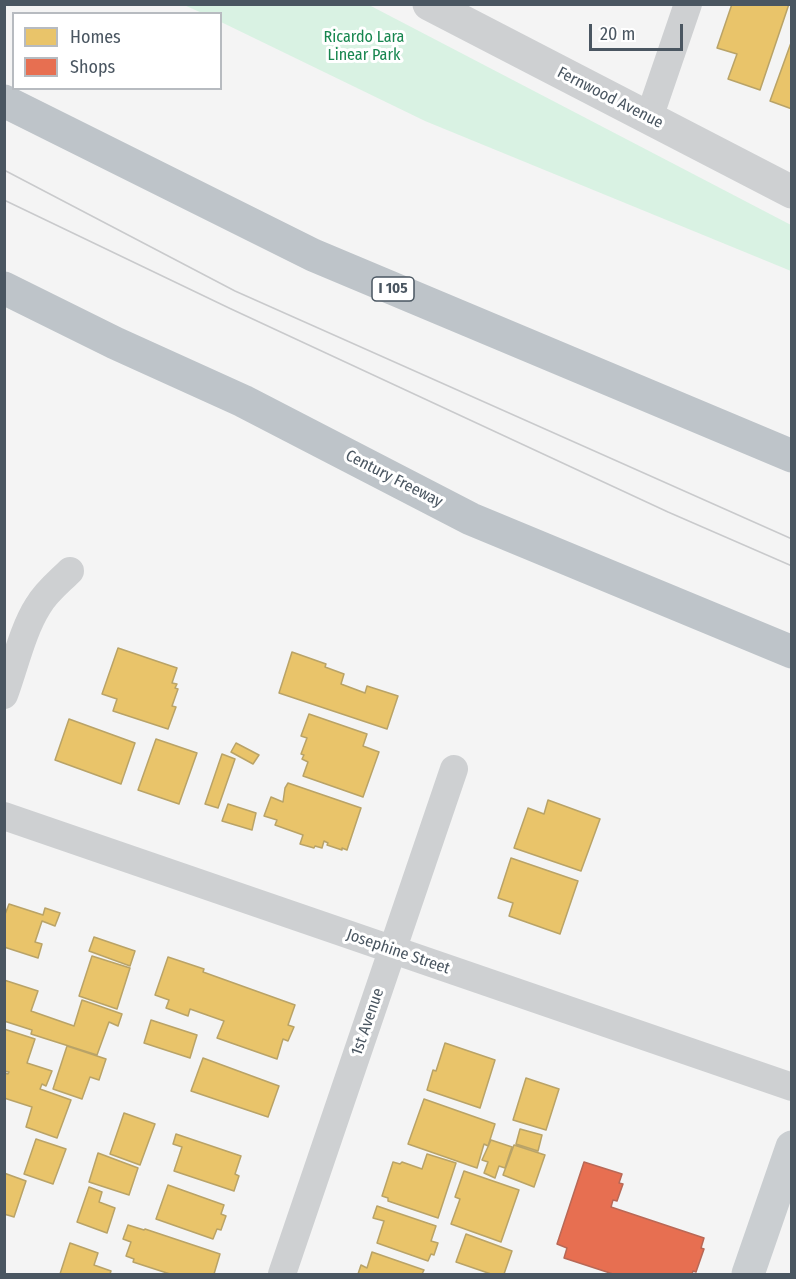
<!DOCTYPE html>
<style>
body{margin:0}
#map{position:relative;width:796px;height:1279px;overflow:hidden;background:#f4f4f4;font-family:"Fira Sans Condensed",sans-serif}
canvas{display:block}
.frame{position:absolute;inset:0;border:6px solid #4a5661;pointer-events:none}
.legend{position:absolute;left:12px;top:12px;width:210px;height:78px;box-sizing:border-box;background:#fff;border:2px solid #b7bbc0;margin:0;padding:8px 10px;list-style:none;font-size:18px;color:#4a5661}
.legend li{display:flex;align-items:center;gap:12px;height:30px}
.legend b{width:30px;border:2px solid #b7bbc0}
.scale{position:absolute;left:589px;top:24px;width:94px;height:27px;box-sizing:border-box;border:3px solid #4a5661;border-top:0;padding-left:8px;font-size:18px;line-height:21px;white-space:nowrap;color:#4a5661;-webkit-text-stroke:4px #fff;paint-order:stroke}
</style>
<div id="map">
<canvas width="796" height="1279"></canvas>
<div class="frame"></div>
<ul class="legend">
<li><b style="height:16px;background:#e9c46a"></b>Homes</li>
<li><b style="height:16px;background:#e76f51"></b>Shops</li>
</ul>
<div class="scale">20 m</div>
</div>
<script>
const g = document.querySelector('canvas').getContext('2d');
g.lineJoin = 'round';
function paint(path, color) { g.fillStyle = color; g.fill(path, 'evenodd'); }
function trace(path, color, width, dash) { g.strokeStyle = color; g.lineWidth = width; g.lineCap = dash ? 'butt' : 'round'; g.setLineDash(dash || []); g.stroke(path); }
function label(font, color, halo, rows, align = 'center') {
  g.font = font + ' "Fira Sans Condensed",sans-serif'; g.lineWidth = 6; g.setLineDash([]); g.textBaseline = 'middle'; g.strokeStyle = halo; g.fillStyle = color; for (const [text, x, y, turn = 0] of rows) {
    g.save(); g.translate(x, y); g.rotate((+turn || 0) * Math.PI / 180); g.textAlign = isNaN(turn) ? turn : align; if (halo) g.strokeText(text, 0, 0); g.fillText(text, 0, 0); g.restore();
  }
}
const green = new Path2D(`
 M184 5H369L791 225V271L425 121 221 22 220 14 202 13Z`);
const homes = new Path2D(`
 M732 4H789L760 90 728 79 737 54 717 48Z
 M792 40V109L770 101Z
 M118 648 177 668 172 683 177 684 175 688 178 689 172 706 176 707 168 729 113 711 117 699 102 694Z
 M292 652 326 664 325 667 344 674 341 684 365 693 367 686 398 696 387 729 279 693Z
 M309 714 367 734 363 746 379 752 363 797 303 776 308 762 302 759 304 755 301 754 307 738 301 736Z
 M69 719 135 743 121 784 55 760Z
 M156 739 197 753 179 804 138 790Z
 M236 743 259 755 253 764 231 752Z
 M222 754 235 759 218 808 205 804Z
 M288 783 361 808 347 850 342 848V850L327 845 328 843 324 841 322 848 315 846 314 848 300 844 303 835 275 825 277 820 264 816 271 797 283 802 285 788Z
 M548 800 600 819 581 871 514 848 528 808 544 814Z
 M228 804 256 813 252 830 222 821Z
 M511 858 578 881 560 934 509 916 513 903 498 898Z
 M9 904 43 915 45 908 60 913 55 926 42 921 35 942 42 944 38 958 4 947V917Z
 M94 937 135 951 130 966 89 951Z
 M92 956 130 968 117 1009 79 996Z
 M168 957 204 969 203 972 295 1005 288 1025 294 1027 288 1041 283 1039 277 1059 217 1038 224 1021 190 1009 188 1016 166 1008 169 1000 155 995Z
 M4 980 38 991 31 1011 74 1026 82 1000 122 1014 118 1026 109 1022 97 1055 31 1034 32 1030 4 1021Z
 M151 1020 197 1035 190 1058 144 1043Z
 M4 1029 35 1039 27 1063 52 1071 46 1086 42 1084 40 1089 71 1100 57 1138 26 1127 32 1107 4 1098V1073L8 1074 9 1072 4 1071Z
 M445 1043 495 1060 480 1108 427 1090 433 1070 436 1071Z
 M67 1046 106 1059 99 1080 90 1077 82 1099 53 1089Z
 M203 1058 279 1086 268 1117 191 1091Z
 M526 1078 559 1089 546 1130 513 1120Z
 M424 1099 495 1124 488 1146 484 1144 477 1168 408 1144Z
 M124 1113 155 1124 140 1165 110 1154Z
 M520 1129 542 1135 538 1151 516 1144Z
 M176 1134 241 1156 235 1174 239 1176 234 1191 174 1171 182 1147 173 1144Z
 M36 1139 66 1149 53 1184 24 1174Z
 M491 1140 512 1147 505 1168 499 1166 495 1178 484 1173 488 1162 482 1160Z
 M514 1145 545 1155 534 1187 503 1175Z
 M98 1153 138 1168 129 1195 89 1182Z
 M427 1154 456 1163 438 1218 388 1201V1198L382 1196 393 1162 400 1164 402 1162 422 1169Z
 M464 1171 519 1190 501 1242 451 1224 460 1199 455 1197Z
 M4 1173 26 1181 14 1217 4 1214Z
 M168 1185 224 1205 221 1214 226 1216 221 1230 217 1229 213 1239 156 1219Z
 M89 1187 102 1192 99 1202 115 1208 107 1233 77 1222Z
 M377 1206 436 1226 431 1241 438 1243 434 1255 431 1254 428 1261 377 1243 384 1221 373 1218Z
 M128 1225 144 1230 145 1229 220 1254 214 1274H170L133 1262 134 1259 126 1256 131 1242 123 1239Z
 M466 1234 512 1251 504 1274H491L456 1262Z
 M70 1243 98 1253 94 1265 111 1271 110 1274H60Z
 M372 1252 424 1270 422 1274H358L361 1265 367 1268Z`);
const shops = new Path2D(`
 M584 1162 622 1174 619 1183 623 1184 617 1201 613 1200 611 1207 704 1238 701 1248 704 1249 696 1272 693 1271 692 1274H613L564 1258 567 1248 557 1244Z`);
const minor = new Path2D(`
 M649 118 688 4
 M4 695C14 668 23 629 38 606 46 592 59 582 70 571
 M4 816 792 1087
 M282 1274 454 769`);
const tertiary = new Path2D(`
 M429 4 792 192`);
const primary = new Path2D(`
 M748 1274 792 1147`);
const motorway = new Path2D(`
 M4 101 313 255 792 456
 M4 288 115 343 243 401 471 519 792 652`);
const tram = new Path2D(`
 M4 170 235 291 792 539
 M4 200 229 308 668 512 792 566`);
const shields = [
 [393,289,42]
];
const shieldNames = [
 ["I 105",393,289]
];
const parkNames = [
 ["Ricardo Lara",364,38],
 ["Linear Park",364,56]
];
const streetNames = [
 ["Fernwood Avenue",610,98,27],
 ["Century Freeway",394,479,27],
 ["Josephine Street",398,952,19],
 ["1st Avenue",368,1022,-71]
];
paint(green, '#d9f2e3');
paint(homes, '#e9c46a');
trace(homes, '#b9a367', 1.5);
paint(shops, '#e76f51');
trace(shops, '#b86856', 1.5);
trace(minor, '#ced0d2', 28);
trace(tertiary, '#ced0d2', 33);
trace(primary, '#caced1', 33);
trace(motorway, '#bec4c9', 33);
trace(tram, '#c9cacc', 1.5);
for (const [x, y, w] of shields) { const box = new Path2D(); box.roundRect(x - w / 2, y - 12, w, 24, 4.5); g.fillStyle = '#fff'; g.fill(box); trace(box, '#4a5661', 1.5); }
label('bold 15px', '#4a5661', null, shieldNames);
label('16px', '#17864f', '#fff', parkNames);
label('16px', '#4a5661', '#fff', streetNames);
</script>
